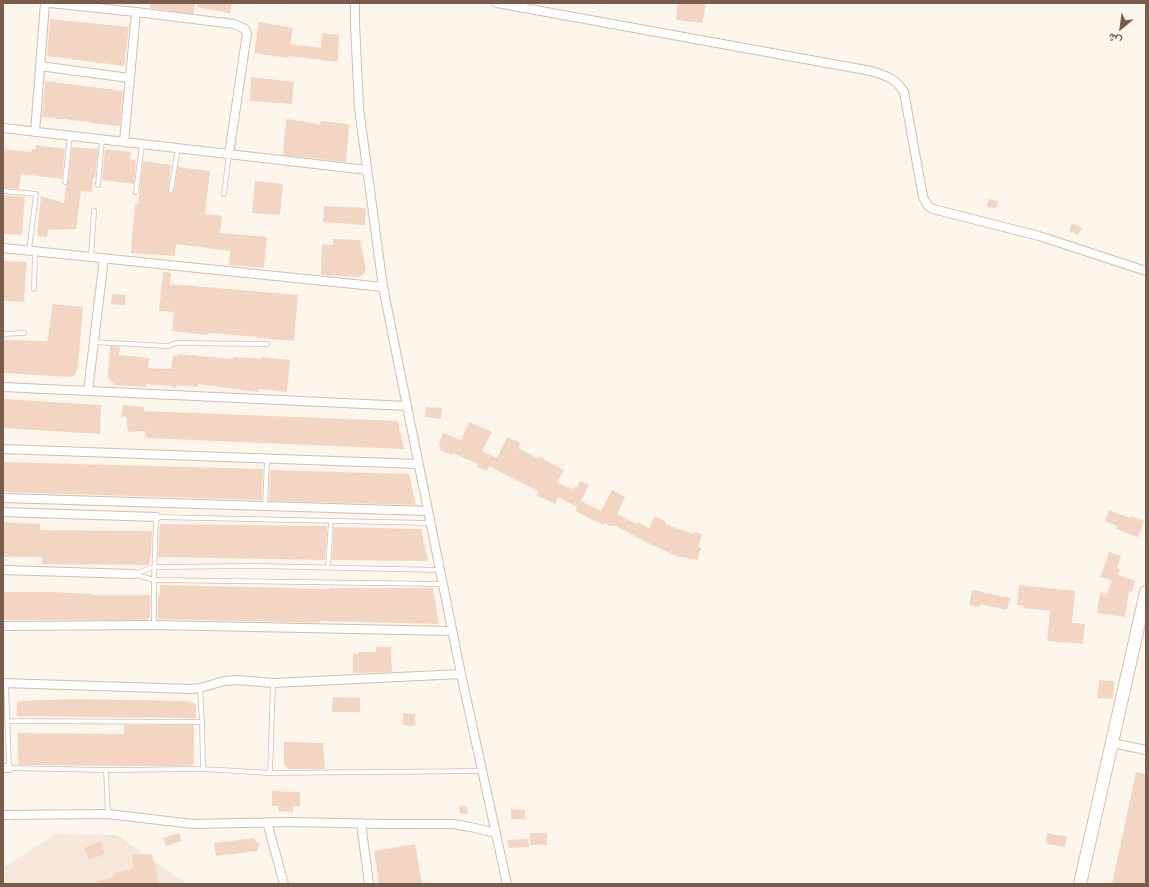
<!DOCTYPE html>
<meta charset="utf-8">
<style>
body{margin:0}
#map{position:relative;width:1149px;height:887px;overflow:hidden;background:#fdf6ec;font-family:"Fira Sans Condensed",Vazirmatn,sans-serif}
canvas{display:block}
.frame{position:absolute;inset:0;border:4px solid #7a5c4d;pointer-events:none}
.north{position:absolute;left:1101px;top:8px;width:40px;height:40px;-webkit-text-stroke:3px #fffaf3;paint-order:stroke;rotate:209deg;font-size:11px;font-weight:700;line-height:16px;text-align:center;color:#7a5c4d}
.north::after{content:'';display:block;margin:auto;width:14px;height:18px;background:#7a5c4d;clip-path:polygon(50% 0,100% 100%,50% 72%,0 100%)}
</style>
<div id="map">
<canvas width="1149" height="887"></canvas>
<div class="frame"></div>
<div class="north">ش</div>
</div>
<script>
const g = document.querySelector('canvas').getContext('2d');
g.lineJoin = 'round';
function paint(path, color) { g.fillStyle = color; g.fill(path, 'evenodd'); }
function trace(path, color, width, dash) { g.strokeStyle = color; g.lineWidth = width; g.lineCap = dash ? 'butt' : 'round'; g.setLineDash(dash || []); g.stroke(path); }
const residential = new Path2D(`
 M56 834 117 835 187 884H3V868Z`);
const building = new Path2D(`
 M150 3H195L194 14 150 8Z
 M198 3H232L230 13 197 7Z
 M678 3H706L702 23 676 20Z
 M50 19 129 27 124 66 47 56Z
 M259 22 293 28 290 44 321 48 322 33 339 35 338 62 288 56V58L254 53Z
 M251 77 294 82 292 104 250 101Z
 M45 81 123 91 120 126 90 123 91 122 42 117Z
 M286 119 320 124 321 121 349 124 346 162 283 155Z
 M36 145 65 149 62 179 21 174 19 189 3 188V149L31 152 32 149H35Z
 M72 147 98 149 95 179H93L92 192 81 191 76 229 48 230 47 237 37 236 41 196 64 203 66 185 68 182Z
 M105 149 131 152 130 159 136 160 134 184 102 180Z
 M143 161 171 165 168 190 169 192 171 193 174 191 178 167 210 171 205 214 222 216 220 233 267 237 264 268 229 265 230 251 176 244 175 256 131 253 135 204H138Z
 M255 181 283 184 280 215 252 213Z
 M3 195 25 197 22 235 3 234Z
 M989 199 999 201 996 208 986 207Z
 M324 206 366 208 365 225 323 222Z
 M1072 223 1082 228 1078 235 1069 231Z
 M333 239 360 240 366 269 363 275 359 277 321 275 322 244 333 245Z
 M3 261 27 262 24 302 3 301Z
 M163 272 171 273 170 284 298 295 294 341 258 338V337L208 333 207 335 172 331 174 312 159 311Z
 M112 294 126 295 125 305 111 304Z
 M53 304 83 307 78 367 75 375 70 377 3 373V340L47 341Z
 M110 346 120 347 119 355 149 358 148 368 171 369 173 356H178V354L233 359V357L261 359V357L290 360 287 392 259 389 258 392 198 384V387L177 385 176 388 169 386 146 384V387L115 385 108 378Z
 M3 399 101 405 100 434 3 428Z
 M123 405 144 407V411L398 421 404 449 145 438V431L128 432 126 416 121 417Z
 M426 407 442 408 441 419 425 417Z
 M469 422 492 432 482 451 497 458 507 437 521 443 518 448 537 458 538 456 564 470 557 482 572 489 574 486 577 488 580 481 589 485 581 501 601 511 612 490 625 497 617 514 637 524 638 522 649 528 655 516 666 522 665 524 694 534 695 532 702 534 698 547 701 548 697 560 676 556 646 542 616 526H609L605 523 604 525 589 518 575 511 577 507 558 497 555 504 547 500 536 495 538 491 489 466 487 471 477 467 478 464 453 453 452 455 440 450 441 447 438 446 443 433 461 440Z
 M3 462 263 469 262 500 3 492Z
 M270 470 409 474 416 505 270 501 269 500Z
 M1109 510 1130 518V516L1144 521 1138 537 1116 529 1117 526 1105 521Z
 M3 522 40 524V530L152 531 151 557H150L149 565 42 564V557H3Z
 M160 524 327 526 325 560 158 557Z
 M334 527 421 529 428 561 332 560Z
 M1109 552 1121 556 1117 568 1120 569 1118 575 1135 581 1132 592 1129 591 1125 617 1097 613 1100 593 1107 594 1112 581 1100 577Z
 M160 585 330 589V588H433L439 624 320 621V623L158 619V595H160Z
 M1019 585 1075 591 1072 623 1085 624 1083 644 1047 641 1050 611 1024 608V606L1017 605Z
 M972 590 1010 598 1007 610 980 604V607L969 605Z
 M3 592H53L93 594V595H150V618H148V620H3Z
 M376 647H391L392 672 353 673V654H358V652H376Z
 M1099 680 1114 681 1113 699 1097 698Z
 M333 697 360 698V712H332Z
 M73 699 189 701 196 704V718L17 716V701Z
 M403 713 415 714V726L403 725Z
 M124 725H194V764L190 766H141L18 765V733L124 734Z
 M284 742 323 743 325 769H288L284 765Z
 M1136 772 1146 774V884H1112Z
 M272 791 300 792V806H293V812L278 811 279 806H272Z
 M459 805 467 807 468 814 460 813Z
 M511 809 525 810V819H511Z
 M179 833 182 841 166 846 163 838Z
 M530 833H547V845H530Z
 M1047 833 1067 837 1065 847 1047 844 1046 840Z
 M254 838 256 842 260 843 257 851 216 856 214 843Z
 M528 839 529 847 509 848 507 840Z
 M101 841 105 854 89 860 84 848Z
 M415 844 422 884H379L374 851Z
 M152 854 159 884H97L96 881 114 877 113 873 134 869 132 855Z`);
const lane = new Path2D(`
 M65 182 70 136
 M98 185 102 140
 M171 190 178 148
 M3 191 36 194 29 250
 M136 192 142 144
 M224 194 229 154
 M91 257 94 211
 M34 289 35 252
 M3 334 24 333
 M94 342 168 346 176 343 267 344
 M265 506 267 459
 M328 568 331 521
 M133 574 154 580 443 584
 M134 574 154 567 256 566 440 570
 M154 625V580L156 517 430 523
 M6 683 9 768 106 770 203 769 270 773 482 771
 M200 688 202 722 203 769
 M7 721 202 722
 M106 770 108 814
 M270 773 273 683`);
const street = new Path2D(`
 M50 3 136 12 234 24 245 29 247 34 246 40 229 154
 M355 3V24L359 108 383 287 461 674 507 884
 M497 3 871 71C887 76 895 78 904 92L923 197 928 206 933 209 1039 236 1146 271
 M40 66 129 78
 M3 128 367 170
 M35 132 45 3
 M124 142 136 12
 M3 248 383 287
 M3 387 407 406
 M88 391 104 258
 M3 449 418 464
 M3 498 428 511
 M3 512 156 517
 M3 570 133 574
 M3 626 154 625 452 631
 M3 683 190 689 200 688 224 681 237 680 273 683 461 674
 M1112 743 1146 750
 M3 768H9
 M3 815 108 814 193 824 290 822 387 824H453L471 827 495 833
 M267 822 284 884
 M361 823 369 884`);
const secondary = new Path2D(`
 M1080 884 1146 592`);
paint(residential, '#f5e8da');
paint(building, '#f3d5c3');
trace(lane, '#d1beb0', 5.5);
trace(street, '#d1beb0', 10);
trace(secondary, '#d6c0b0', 14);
trace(lane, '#fff', 4);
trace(street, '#fff', 8);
trace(secondary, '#fff', 12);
</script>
